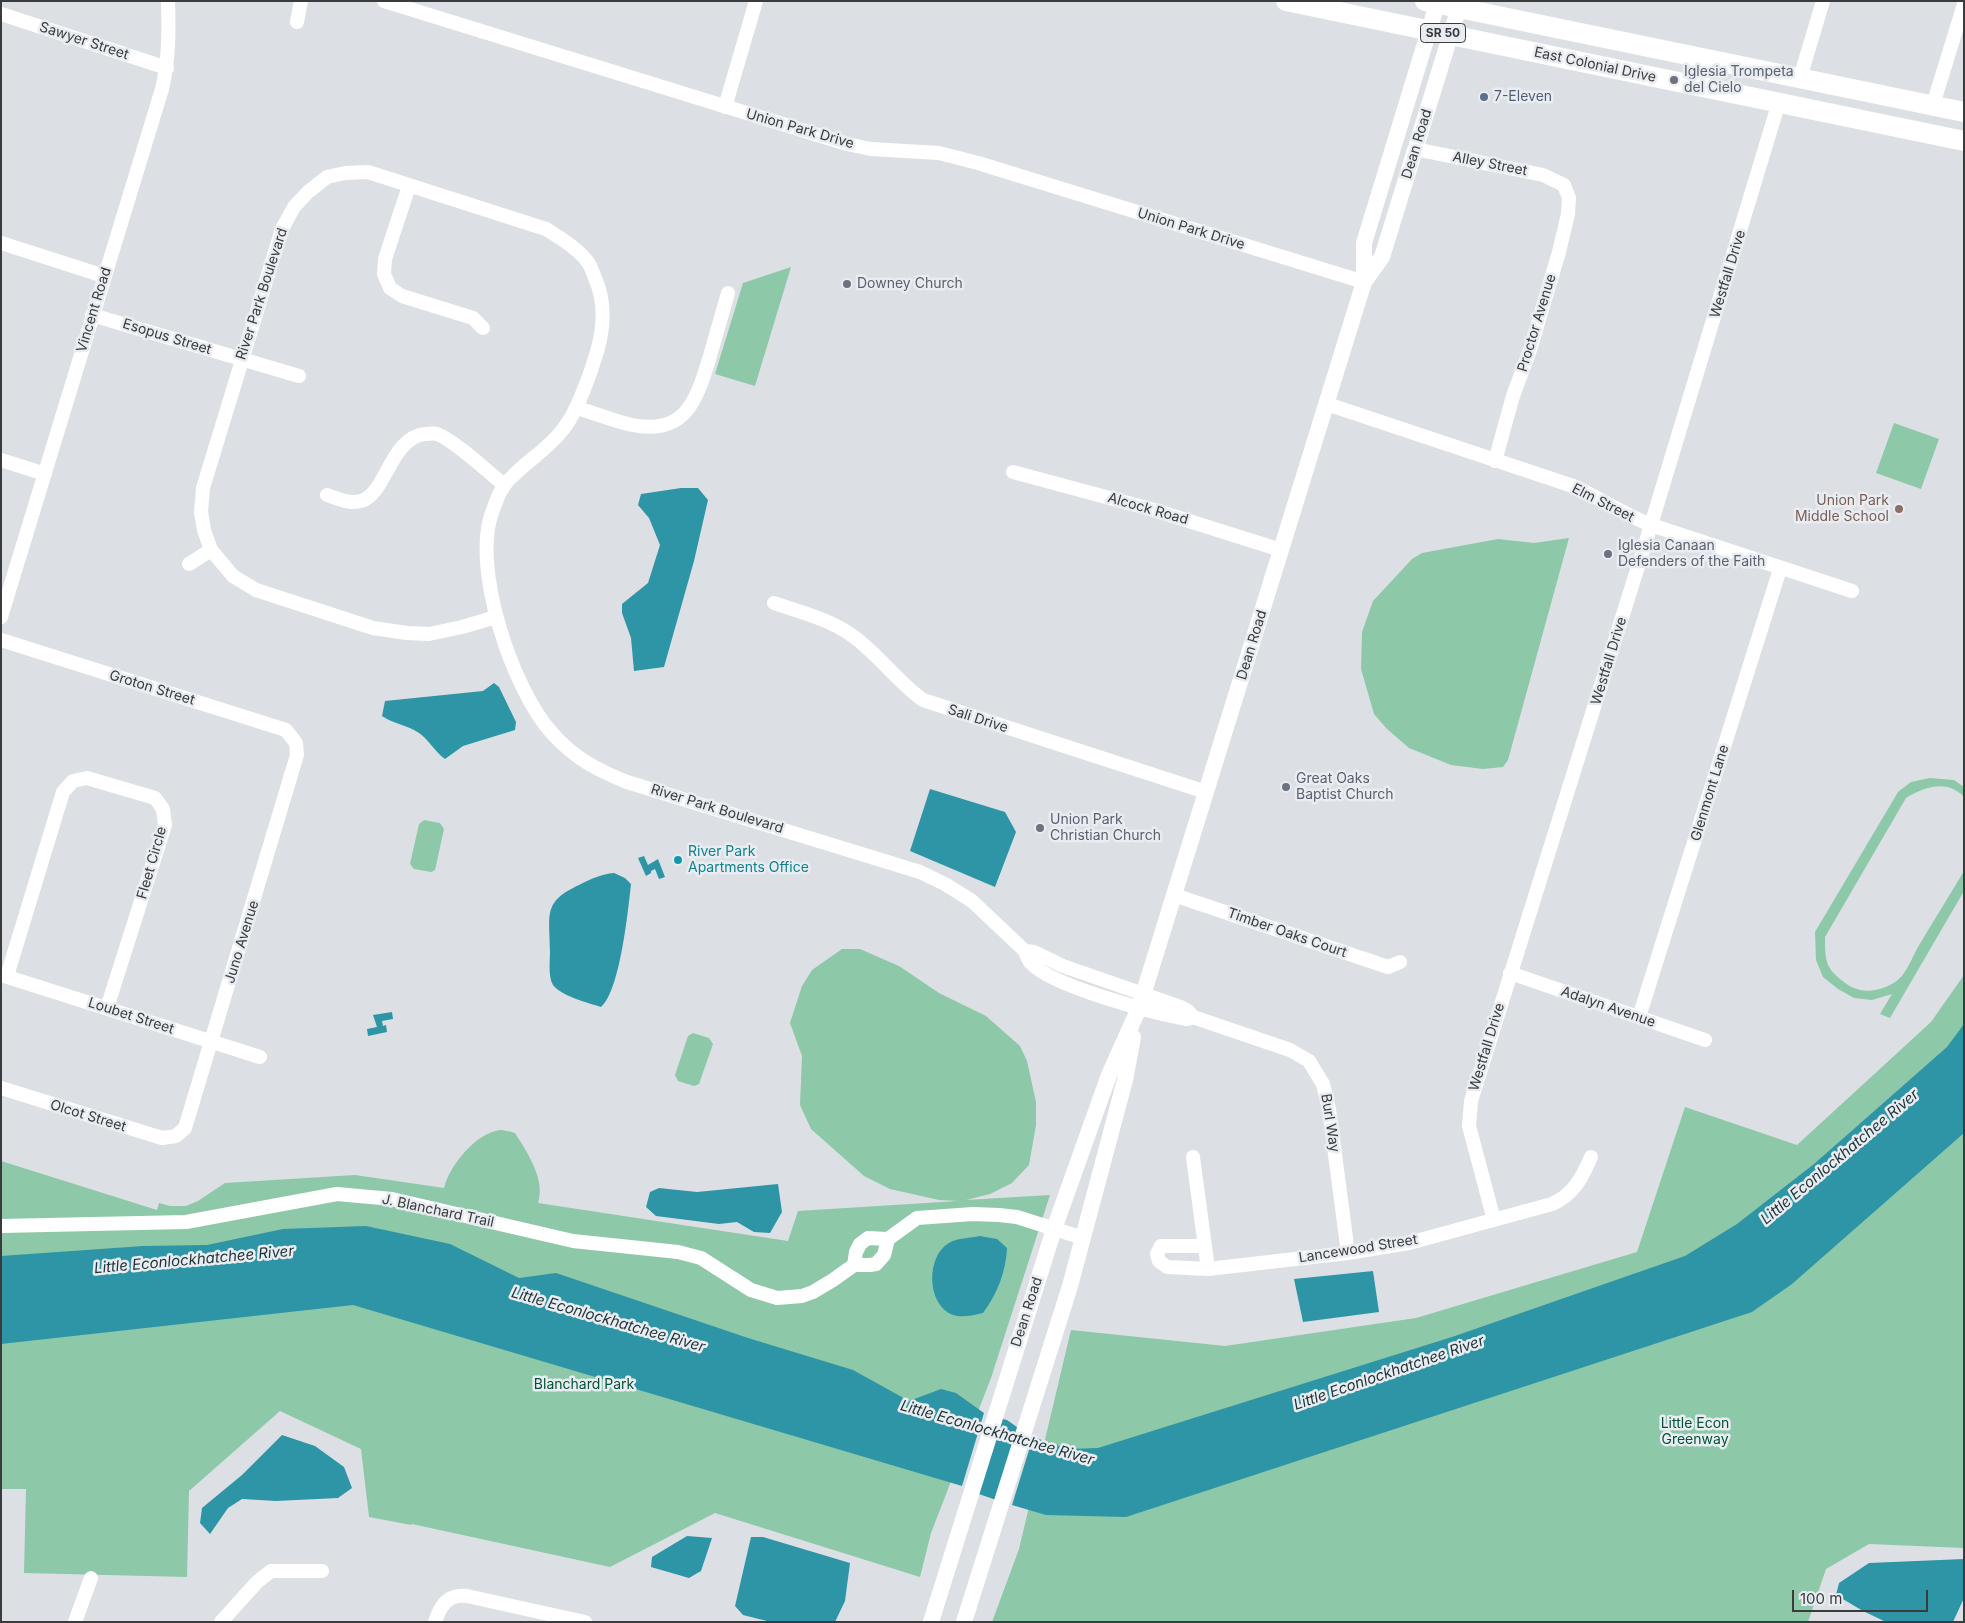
<!DOCTYPE html>
<style>
body{margin:0}
#map{position:relative;width:1965px;height:1623px;overflow:hidden;background:#dce0e5;font-family:Inter,sans-serif}
canvas{display:block}
.frame{position:absolute;inset:0;border:2px solid #393b3d;pointer-events:none}
.scale{position:absolute;left:1792px;top:1590px;width:136px;height:22px;box-sizing:border-box;border:2px solid #393b3d;border-top:0;padding-left:6px;font-size:15px;line-height:18px;white-space:nowrap;color:#393b3d;-webkit-text-stroke:4px #e9edf2;paint-order:stroke}
</style>
<div id="map">
<canvas width="1965" height="1623"></canvas>
<div class="frame"></div>
<div class="scale">100 m</div>
</div>
<script>
const g = document.querySelector('canvas').getContext('2d');
g.lineJoin = 'round';
function paint(path, color) { g.fillStyle = color; g.fill(path, 'evenodd'); }
function trace(path, color, width, dash) { g.strokeStyle = color; g.lineWidth = width; g.lineCap = dash ? 'butt' : 'round'; g.setLineDash(dash || []); g.stroke(path); }
function label(font, color, halo, rows, align = 'center') {
  g.font = font + ' Inter,sans-serif'; g.lineWidth = 5; g.setLineDash([]); g.textBaseline = 'middle'; g.strokeStyle = halo; g.fillStyle = color; for (const [text, x, y, turn = 0] of rows) {
    g.save(); g.translate(x, y); g.rotate((+turn || 0) * Math.PI / 180); g.textAlign = isNaN(turn) ? turn : align; if (halo) g.strokeText(text, 0, 0); g.fillText(text, 0, 0); g.restore();
  }
}
const green = new Path2D(`
 M791 267 755 386 715 374 743 283Z
 M1894 423 1939 439 1921 489 1876 473Z
 M1569 538 1508 760 1503 767 1483 769 1451 765 1409 748 1386 728 1374 714 1361 669 1362 632 1373 601 1412 559 1422 553 1498 539 1534 543Z
 M1930 778 1954 780 1964 787V797C1947 779 1924 787 1906 798L1825 937C1825 964 1826 969 1848 985 1864 996 1888 990 1901 977 1908 969 1913 956 1918 947 1933 922 1949 896 1964 871V891L1890 1018 1880 1014 1892 994 1872 1000 1854 998 1838 989 1823 977 1816 960 1815 932 1898 792 1911 782Z
 M424 820 440 823 444 829 435 870 431 872 414 869 410 864 419 824Z
 M842 949H860L899 966 939 993 986 1016 1020 1046 1027 1061 1036 1102V1125L1029 1165 1012 1183 990 1194 966 1200 1050 1195 991 1378 931 1533 920 1577 715 1513 610 1567 412 1524 411 1525 369 1517 361 1449 280 1411 189 1491 187 1577 24 1573 26 1489H1V1161L157 1210 159 1203 170 1206H186L198 1201 225 1183 355 1175 444 1188C449 1167 475 1133 500 1130 504 1130 511 1132 515 1133 527 1152 546 1180 538 1203L788 1241 798 1211 958 1201 939 1200 890 1189 864 1176 811 1129 800 1105 802 1056 790 1023 802 986 812 970Z
 M1964 975V1548L1869 1544 1826 1569 1808 1622H992L1019 1549 1071 1330 1225 1346 1416 1318 1637 1252 1685 1107 1797 1145 1931 1022Z
 M693 1033 709 1038 713 1044 699 1084 694 1086 678 1081 675 1075 688 1036Z`);
const water = new Path2D(`
 M681 488H698L708 500 694 561 664 667 634 671 631 638 622 613V604L648 583 660 545 649 518 638 505 641 494Z
 M494 683 499 687 516 722 515 730 463 746 445 759C435 752 429 740 419 733 407 725 394 724 382 716L385 701 483 691Z
 M930 789 1005 812 1016 832 995 887 910 851Z
 M644 856 648 865 658 859 665 877 659 879 655 869 651 871V873L646 876 638 858Z
 M614 873 625 878 631 884C628 911 620 991 601 1007 589 1003 561 996 553 985 548 977 550 960 550 951 550 915 542 902 579 885 591 879 601 874 614 873Z
 M392 1012 393 1019 382 1021 383 1026 386 1025 387 1032 368 1036 367 1029 377 1027 373 1015Z
 M1964 1024V1133L1792 1284 1752 1312 1126 1517 1046 1515 1012 1505 1033 1437 1068 1449 1098 1448 1452 1337 1685 1256 1737 1224 1814 1164 1947 1047Z
 M778 1184 782 1212 770 1233 754 1232 737 1222 719 1224 656 1216 646 1207 650 1192 659 1188 697 1192Z
 M366 1226 450 1244 519 1278 556 1273 748 1338 853 1370 909 1401 941 1389 956 1393 984 1413 962 1486 353 1305 1 1344V1256L143 1246 207 1245 283 1229Z
 M980 1236 997 1239 1007 1248C1006 1272 997 1294 983 1313 974 1315 963 1318 953 1315 926 1305 926 1256 949 1243 957 1238 971 1238 980 1236Z
 M1373 1271 1379 1312 1303 1322 1294 1279Z
 M994 1417 1007 1420 1024 1432 1002 1502 970 1491Z
 M282 1435 315 1446 344 1467 352 1488 338 1498 276 1501 242 1499 228 1508 210 1534 200 1523 202 1508 242 1475Z
 M687 1536 712 1538 701 1571 689 1578 651 1567 652 1557Z
 M751 1537H763L850 1563 845 1601 835 1622H771L743 1615 735 1606Z
 M1964 1559V1598L1953 1622H1886L1863 1611 1836 1595 1839 1583 1869 1563Z`);
const minor = new Path2D(`
 M384 1 847 144 871 149 939 153 978 163 1364 282
 M1 14 167 68
 M297 22 301 1
 M1800 78 1823 1
 M1933 105 1964 4
 M725 107 756 1
 M1415 149 1543 175 1564 185 1569 198 1568 214 1559 252 1530 350 1513 396 1495 461
 M409 186 385 259 384 274 390 288 402 296 473 318 483 328
 M1 243 104 276
 M92 315 299 376
 M1327 404 1576 487C1602 500 1624 514 1651 525L1852 591
 M577 408C595 413 613 421 632 425 687 436 697 398 710 356 716 335 722 314 728 293
 M1 460 45 474
 M1013 472 1154 510 1281 550
 M327 495C338 499 349 504 361 501 387 493 390 438 425 434 429 434 433 433 437 434 454 440 488 472 504 485
 M189 564 211 550
 M774 603C803 613 834 620 858 640 881 658 899 683 923 700L1206 792
 M1 617 162 89C169 59 169 32 168 1
 M496 617 462 627 429 634 407 633 373 628 256 590 233 576 211 550 204 530 201 512 203 488 282 229 294 207 308 192 327 177 345 173 368 172 546 229C560 238 576 247 587 261 591 266 593 273 595 278 611 314 599 350 586 384 580 400 574 415 564 428 551 446 533 457 517 472 513 476 507 481 504 486 499 492 496 502 493 510 470 565 513 691 552 733 574 758 597 770 627 782L920 872 945 884 972 901 1025 951C1026 954 1028 959 1030 962 1050 986 1154 1013 1187 1019L1193 1017
 M1 640 286 730 296 743 297 755 185 1128 176 1136 162 1138 1 1088
 M1174 895 1388 967 1400 962
 M1025 951 1034 952 1063 966 1181 1007 1188 1011 1193 1017 1290 1050 1309 1061 1323 1084 1329 1109 1348 1253
 M1510 973 1705 1040
 M1 975 260 1057
 M7 976 63 792 73 781 87 778 155 798 163 809 165 825 107 1008
 M1639 1017 1780 569
 M1193 1157 1208 1269
 M1494 1220 1469 1126 1471 1101 1651 525 1779 102
 M1 1226 186 1222 337 1194 392 1199 573 1241 678 1252 701 1258 751 1290 777 1298 802 1296 813 1292 833 1280 854 1265H870L876 1264 884 1255 888 1239
 M1205 1246H1161L1157 1254 1159 1261 1167 1267 1208 1269 1348 1253 1409 1243 1552 1204C1573 1195 1582 1178 1591 1157
 M854 1265 856 1252 860 1244 868 1238 888 1239 917 1218 973 1214 999 1215 1017 1217 1083 1238
 M75 1622 91 1578
 M221 1622 257 1582 271 1571H322
 M435 1622C441 1604 448 1594 467 1596L585 1622`);
const major = new Path2D(`
 M1364 282 1382 257 1461 1
 M931 1622 1054 1229 1109 1075 1139 1008 1364 282V243L1438 1
 M964 1622 1070 1286 1125 1080 1133 1037`);
const highway = new Path2D(`
 M1286 1 1964 141
 M1425 1 1964 112`);
const markers = [
 [1674,80,5,"#6b7280"],
 [1484,97,5,"#5c6f8a"],
 [847,284,5,"#6b7280"],
 [1899,509,5,"#8d6e63"],
 [1608,554,5,"#6b7280"],
 [1286,787,5,"#6b7280"],
 [1040,828,5,"#6b7280"],
 [678,860,5,"#0f9aa8"]
];
const shields = [
 [1443,33,45]
];
const shieldNames = [
 ["SR 50",1443,33]
];
const streetNames = [
 ["Sawyer Street",84,41,18],
 ["East Colonial Drive",1595,65,12],
 ["Union Park Drive",800,129,16],
 ["Dean Road",1417,144,-73],
 ["Alley Street",1490,164,11],
 ["Union Park Drive",1191,229,17],
 ["Westfall Drive",1728,274,-73],
 ["River Park Boulevard",262,294,-72],
 ["Vincent Road",94,310,-73],
 ["Proctor Avenue",1537,323,-73],
 ["Esopus Street",167,337,17],
 ["Elm Street",1603,503,27],
 ["Alcock Road",1148,509,16],
 ["Dean Road",1252,645,-73],
 ["Westfall Drive",1609,661,-73],
 ["Groton Street",152,688,17],
 ["Sali Drive",978,719,18],
 ["Glenmont Lane",1710,793,-73],
 ["River Park Boulevard",717,809,17],
 ["Fleet Circle",152,863,-74],
 ["Timber Oaks Court",1287,933,19],
 ["Juno Avenue",242,942,-73],
 ["Adalyn Avenue",1608,1007,19],
 ["Loubet Street",131,1016,18],
 ["Westfall Drive",1487,1047,-73],
 ["Olcot Street",88,1116,17],
 ["Burl Way",1330,1123,81],
 ["J. Blanchard Trail",438,1211,12],
 ["Lancewood Street",1358,1249,-9],
 ["Dean Road",1027,1312,-72]
];
const worshipNames = [
 ["Iglesia Trompeta",1684,72],
 ["del Cielo",1684,88],
 ["Downey Church",857,284],
 ["Iglesia Canaan",1618,546],
 ["Defenders of the Faith",1618,562],
 ["Great Oaks",1296,779],
 ["Baptist Church",1296,795],
 ["Union Park",1050,820],
 ["Christian Church",1050,836]
];
const serviceNames = [
 ["7-Eleven",1494,97]
];
const educationNames = [
 ["Union Park",1889,501],
 ["Middle School",1889,517]
];
const cultureNames = [
 ["River Park",688,852],
 ["Apartments Office",688,868]
];
const parkNames = [
 ["Blanchard Park",584,1385],
 ["Little Econ",1695,1424],
 ["Greenway",1695,1440]
];
const waterNames = [
 ["Little Econlockhatchee River",1840,1157,-40],
 ["Little Econlockhatchee River",194,1260,-5],
 ["Little Econlockhatchee River",608,1320,16],
 ["Little Econlockhatchee River",1389,1373,-19],
 ["Little Econlockhatchee River",997,1433,16]
];
paint(green, '#8dc8a8');
paint(water, '#2d95a5');
trace(minor, '#fff', 14);
trace(major, '#fff', 16);
trace(highway, '#fff', 20);
for (const [x, y, r, color] of markers) { const dot = new Path2D(); dot.arc(x, y, r, 0, 2 * Math.PI); g.fillStyle = color; g.fill(dot); trace(dot, '#e9edf2', 2); }
for (const [x, y, w] of shields) { const box = new Path2D(); box.roundRect(x - w / 2, y - 9.5, w, 19, 4); g.fillStyle = '#e9edf2'; g.fill(box); trace(box, '#393b3d', 1); }
label('bold 12px', '#393b3d', null, shieldNames);
label('14px', '#393b3d', '#e9edf2', streetNames);
label('14px', '#5b616d', '#e9edf2', worshipNames, 'left');
label('14px', '#4e5e75', '#e9edf2', serviceNames, 'left');
label('14px', '#785e54', '#e9edf2', educationNames, 'right');
label('14px', '#0d838f', '#e9edf2', cultureNames, 'left');
label('14px', '#005334', '#e9edf2', parkNames);
label('italic 15px', '#1d3337', '#e9edf2', waterNames);
</script>
